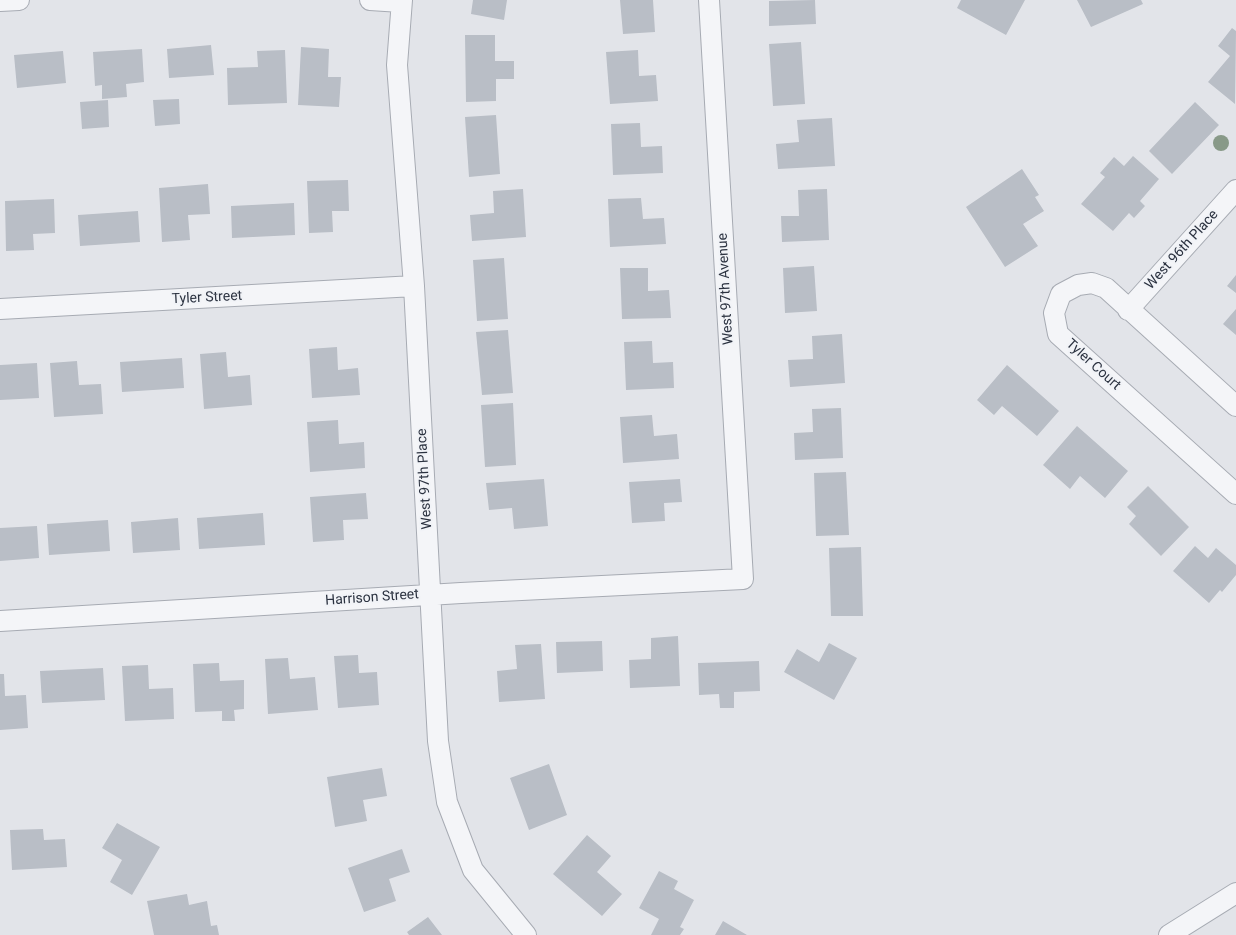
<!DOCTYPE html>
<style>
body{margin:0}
canvas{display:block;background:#e2e4e9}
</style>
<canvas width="1236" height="935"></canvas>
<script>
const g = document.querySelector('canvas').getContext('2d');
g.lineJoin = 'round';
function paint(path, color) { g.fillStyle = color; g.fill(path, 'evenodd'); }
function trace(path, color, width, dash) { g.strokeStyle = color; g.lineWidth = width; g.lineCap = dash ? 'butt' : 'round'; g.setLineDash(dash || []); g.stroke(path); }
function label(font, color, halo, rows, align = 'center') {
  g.font = font + ' Roboto,sans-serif'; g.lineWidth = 4; g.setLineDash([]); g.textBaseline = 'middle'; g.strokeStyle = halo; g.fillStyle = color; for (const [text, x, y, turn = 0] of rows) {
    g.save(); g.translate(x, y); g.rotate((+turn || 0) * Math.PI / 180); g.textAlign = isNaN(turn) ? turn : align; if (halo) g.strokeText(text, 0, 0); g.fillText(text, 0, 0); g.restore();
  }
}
const building = new Path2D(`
 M473 0H507L504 20 471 14Z
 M620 0H653L655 32 623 34Z
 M815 0 816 24 769 26V1Z
 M961 0H1025L1006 35 957 8Z
 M1077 0H1141L1143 4 1091 27Z
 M1232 28 1236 31 1235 104 1208 82 1230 56 1218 46Z
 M465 35H495V61H514V79H496V101L466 102Z
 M801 42 805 104 773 106 769 44Z
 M211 45 214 75 169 78 167 49Z
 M301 47 329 49 328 77H341L339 107 298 105Z
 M142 49 144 82 126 84 127 97 102 99V85L95 86 93 52Z
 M285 50 287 103 228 105 227 68 258 67 257 51Z
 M638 50 639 76 656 75 658 101 610 104 606 52Z
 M63 51 66 83 17 88 14 55Z
 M179 99 180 124 155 126 153 100Z
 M108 100 109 127 82 129 80 102Z
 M1195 102 1219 125 1172 174 1149 151Z
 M496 115 500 174 469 177 465 117Z
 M832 118 835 166 778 169 776 144 799 142 797 120Z
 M640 123 641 147 662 146 663 173 613 175 611 124Z
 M1133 156 1159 179 1140 201 1145 206 1134 218 1129 213 1113 231 1081 204 1105 177 1100 173 1114 157 1124 166Z
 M1022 169 1039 195 1035 197 1044 211 1023 224 1038 246 1005 267 966 207Z
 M348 180 349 211H332L333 232 309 233 307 181Z
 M208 184 210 214 188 215 190 240 162 242 159 188Z
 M523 189 526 237 472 241 470 215 494 213 493 191Z
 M827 189 829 240 782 242 781 216H799L798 190Z
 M641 198 643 219 664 218 666 244 610 247 608 199Z
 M54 199 55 233 33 234 34 250 6 251 5 201Z
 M294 203 295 235 232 238 231 206Z
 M138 211 140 242 80 246 78 215Z
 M504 258 508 319 477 321 473 260Z
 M814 266 817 311 785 313 783 268Z
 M620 268H648V291L669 290 671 318 622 319Z
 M1236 275V293L1227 286Z
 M1236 309V335L1223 324Z
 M508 330 513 393 482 395 476 332Z
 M842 334 845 383 790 387 788 360 813 359 812 336Z
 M652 341 653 363 673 362 674 388 626 390 624 342Z
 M337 347 338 370 358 368 360 395 312 398 309 349Z
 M226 352 228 377 250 375 252 405 204 409 200 354Z
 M182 358 184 388 122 392 120 362Z
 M77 361 79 385 101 384 103 414 54 417 50 363Z
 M37 363 39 398 0 400V365Z
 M1007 365 1059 411 1037 436 1002 406 994 415 977 400Z
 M513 403 516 465 485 467 481 405Z
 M841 408 843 458 795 460 794 433 813 432 812 409Z
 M652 415 654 436 677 434 679 459 623 463 620 417Z
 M338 420 339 444 364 442 365 468 310 472 307 422Z
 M1077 426 1128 471 1105 498 1080 476 1070 489 1043 465Z
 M846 472 849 535 816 536 814 473Z
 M544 479 548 526 514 529 512 508 489 510 486 483Z
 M680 479 682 502 664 503 665 521 632 523 629 482Z
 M1148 486 1189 527 1161 556 1129 524 1136 516 1127 507Z
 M366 493 368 519 343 520 344 540 313 542 310 497Z
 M263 513 265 545 199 549 197 518Z
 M178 518 180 550 133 553 131 522Z
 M108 520 110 551 49 555 47 524Z
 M37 526 39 558 0 561V528Z
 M1195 546 1208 558 1216 548 1236 565V575L1222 592 1220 590 1209 603 1173 571Z
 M861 547 863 616H831L829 548Z
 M678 636 680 686 630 688 629 660 651 659V638Z
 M602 641 603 671 557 673 556 642Z
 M829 643 857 658 834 700 784 672 797 649 819 662Z
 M541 644 545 699 499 702 497 671 517 669 515 645Z
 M358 655 359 673 377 672 379 705 338 708 334 656Z
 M288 658 290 679 315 677 318 710 268 714 265 659Z
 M759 661 760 691 734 692V708H720L719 694 699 695 698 663Z
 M219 663 220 681 244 680V709L234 710 235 721H222V711L195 712 193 664Z
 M148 665 149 689 173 688 174 719 125 721 122 666Z
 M103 668 105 700 42 703 40 671Z
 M0 674H4L5 696 26 695 28 728 0 730Z
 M549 764 567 815 529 830 510 778Z
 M382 768 387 796 363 800 367 821 335 827 327 777Z
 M117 823 160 847 132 895 110 882 122 860 102 848Z
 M43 829 44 840 65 839 67 867 12 870 10 830Z
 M587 835 611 856 597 872 622 894 602 916 553 874Z
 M402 849 410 872 389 879 396 901 364 912 348 868Z
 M659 871 678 881 674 889 694 900 680 927 684 929 680 935H651L659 919 639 908Z
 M187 894 189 905 207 901 211 926 217 925 219 935H154L147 901Z
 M428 917 442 935H409L407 932Z
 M723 921 747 935H715Z`);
const minor = new Path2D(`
 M370 0 401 2
 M402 0 397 65 414 286 438 741 447 802 473 870 526 935
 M0 1 19 0
 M0 309 414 286
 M1128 310 1236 190
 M1236 406 1106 288 1092 283 1078 285 1061 294 1054 313 1058 334 1236 494
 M0 621 461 593 743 579 709 0
 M1169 935 1236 893`);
const trees = [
 [1221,143]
];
const streetNames = [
 ["West 96th Place",1182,250,-48],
 ["West 97th Avenue",726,289,-93],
 ["Tyler Street",207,298,-3],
 ["Tyler Court",1093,365,42],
 ["West 97th Place",425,479,-93],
 ["Harrison Street",372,598,-4]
];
paint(building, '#b9bec6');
trace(minor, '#a7abb3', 22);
trace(minor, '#f4f5f8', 20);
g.fillStyle = '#898';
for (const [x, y] of trees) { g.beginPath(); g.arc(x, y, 8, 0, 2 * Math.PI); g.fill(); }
label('14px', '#2b3240', '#f1f3f7', streetNames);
</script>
